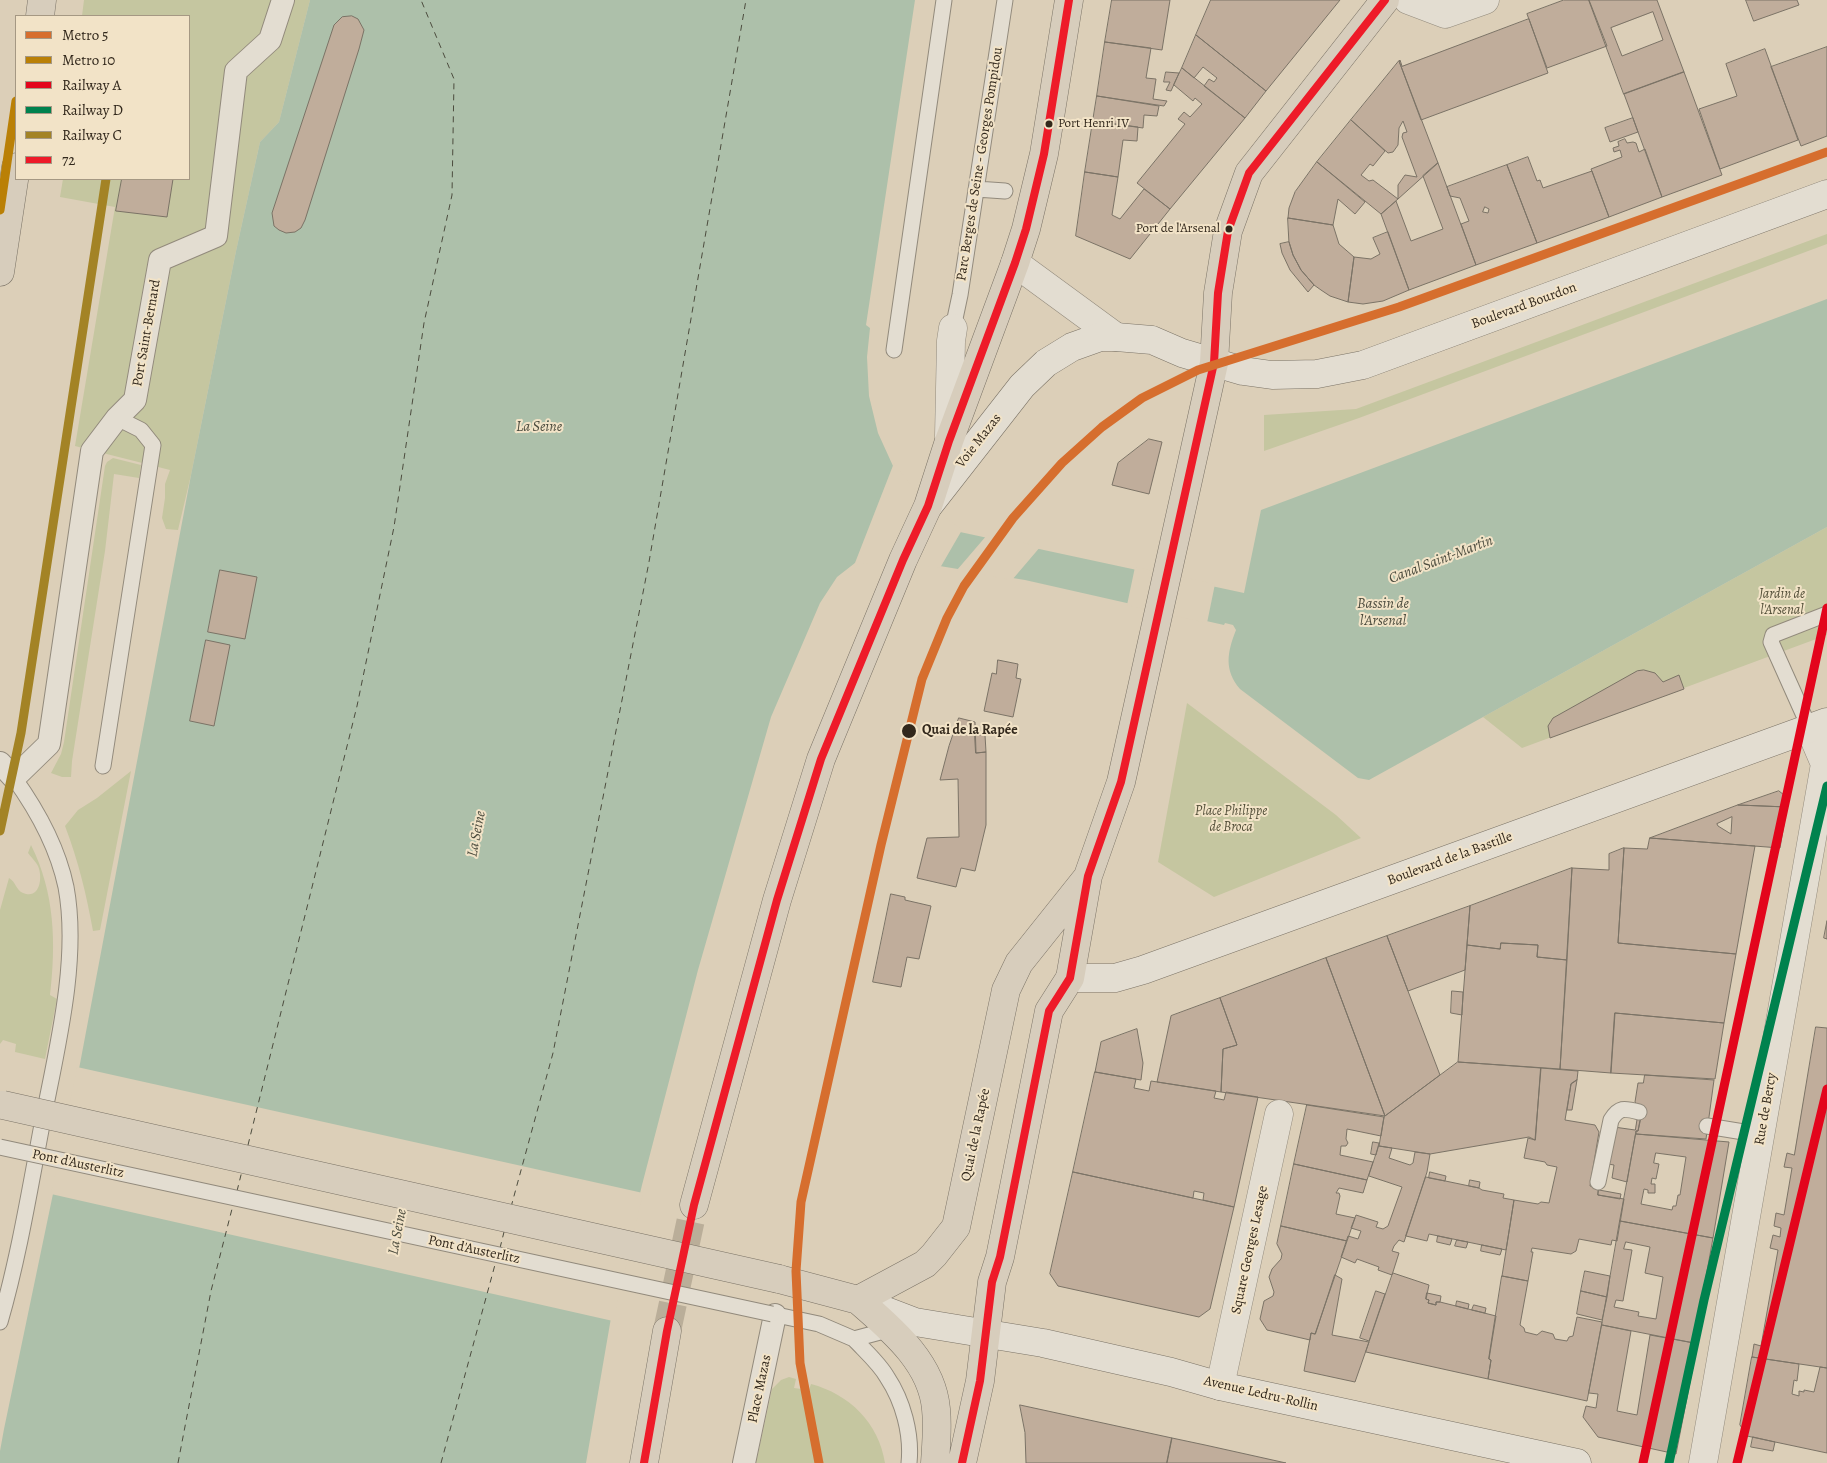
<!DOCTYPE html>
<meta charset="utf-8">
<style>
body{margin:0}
#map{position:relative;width:1827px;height:1463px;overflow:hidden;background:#dccfb8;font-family:Alegreya,serif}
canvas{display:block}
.legend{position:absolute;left:15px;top:15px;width:175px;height:165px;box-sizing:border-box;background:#f2e3c7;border:1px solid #a59883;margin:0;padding:6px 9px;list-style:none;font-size:15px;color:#32281c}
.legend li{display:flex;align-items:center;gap:10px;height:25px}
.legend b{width:25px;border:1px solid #a59883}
</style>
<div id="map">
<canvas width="1827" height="1463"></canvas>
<ul class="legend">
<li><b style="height:6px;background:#d66e2e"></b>Metro 5</li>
<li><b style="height:6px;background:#ba8006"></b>Metro 10</li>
<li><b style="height:6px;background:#e3051c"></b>Railway A</li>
<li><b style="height:6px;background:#00824e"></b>Railway D</li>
<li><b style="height:6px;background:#a38325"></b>Railway C</li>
<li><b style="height:6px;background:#ee1b29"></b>72</li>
</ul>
</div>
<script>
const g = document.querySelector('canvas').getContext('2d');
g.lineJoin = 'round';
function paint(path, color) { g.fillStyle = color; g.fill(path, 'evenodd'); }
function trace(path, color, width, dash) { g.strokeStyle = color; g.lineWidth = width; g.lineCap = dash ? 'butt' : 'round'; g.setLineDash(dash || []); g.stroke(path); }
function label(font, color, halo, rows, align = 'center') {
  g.font = font + ' Alegreya,serif'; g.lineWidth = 4; g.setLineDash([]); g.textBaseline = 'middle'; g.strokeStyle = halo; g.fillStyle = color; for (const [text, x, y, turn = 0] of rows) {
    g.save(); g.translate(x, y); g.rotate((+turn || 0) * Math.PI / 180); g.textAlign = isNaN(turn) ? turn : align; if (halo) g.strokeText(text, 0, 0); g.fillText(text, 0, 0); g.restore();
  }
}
const green = new Path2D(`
 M84 0H310L279 122 260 142 236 251 191 475 178 530 166 529 162 518 165 498V484L170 470 75 446 115 207 60 197 63 179H189V16H82Z
 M1827 234V244L1359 418 1264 451V415L1356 409Z
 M113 458 141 465 139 478 114 474 105 551 72 761 71 777H62L51 773 61 754 64 742 105 466 107 462Z
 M1827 527V635L1522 748 1483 717Z
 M1187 703 1336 815 1361 838 1214 897 1158 862Z
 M131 771 100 930 93 931C86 893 79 863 65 826L78 810 97 798Z
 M31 845C55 893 56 943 50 995L57 999 45 1059 15 1052 16 1044 3 1040 0 1044V910L9 878C16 882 16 890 23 893 40 900 43 877 38 866 36 862 31 857 28 853Z
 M789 1377 796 1379 794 1388 809 1390 811 1384C849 1394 879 1423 885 1463H756L772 1389 781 1380Z`);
const water = new Path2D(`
 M310 0H915L866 325 870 328 867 357 869 396 878 433 893 466 921 500 960 532 1244 593 1261 510 1827 299V527L1369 780 1358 778 1240 689C1224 670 1227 653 1236 630L1233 625 1225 623 1224 625 1025 580 903 560 855 563 837 577 820 603 771 717 698 970 642 1185 612 1312 586 1463H0V1451L4 1429 79 1069 191 475 236 251 260 142 279 122Z`);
const pier = new Path2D(`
 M894 463 922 499 962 530 940 568 903 563 878 562 856 565 853 568Z
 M987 535 1033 545 1041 546 1012 580 957 570Z
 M1135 567 1215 584 1207 623 1127 605Z
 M77 1067 643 1193 613 1321 51 1194Z`);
const ferry = new Path2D(`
 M248 1145 357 706 394 527 424 323 452 195 454 79 421 0
 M237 1191 242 1171
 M511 1207 553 1053 649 562 746 0
 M500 1248 504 1232
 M178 1463 211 1291 233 1205
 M441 1463 496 1261`);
const building = new Path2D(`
 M1112 0H1170L1162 50 1105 42Z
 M1211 0H1340L1266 91 1196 35Z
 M1564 0H1589L1607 46 1547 68 1527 14Z
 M1589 0H1657L1684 72 1624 94ZM1653 12 1663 40 1622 56 1611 28Z
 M1746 0H1797L1799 5 1754 21Z
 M352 16 358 19 364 30 359 49 305 220 301 228 295 232 286 233 279 230 274 226 272 213 334 25 342 17Z
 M1529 19 1548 73 1421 120 1399 61 1400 60 1402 66Z
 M1196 35 1266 91 1245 118 1204 86 1209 79 1214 82 1217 78 1203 67 1194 78 1182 68Z
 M1105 42 1151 48 1146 78 1156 79 1153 99 1167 101 1164 106 1097 96Z
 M1827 47V136L1801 146 1771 67Z
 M1765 49 1798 140 1720 169 1699 109 1737 96 1726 64Z
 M1399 61 1438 163 1398 199V185L1405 175 1417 177 1402 137 1403 133 1407 132 1403 121 1399 128 1398 145 1393 152 1388 153 1351 120Z
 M1182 68 1245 118 1170 209 1137 183 1185 124 1178 119 1184 112 1190 117 1202 104 1195 98 1193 101 1174 85Z
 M1166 72 1179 73 1171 91 1166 90 1170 82H1164Z
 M1684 72 1722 175 1662 197 1624 94Z
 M1097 96 1159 106 1157 116 1144 115 1143 128 1093 121Z
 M1633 118 1638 132 1610 142 1605 128Z
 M1351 120 1385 151 1373 166 1370 164 1361 175 1369 181 1373 180 1398 199 1381 214 1317 162Z
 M1093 121 1138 127 1137 141 1123 140 1118 177 1085 172Z
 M1625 139 1627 143 1633 142 1636 143 1639 152 1645 149 1662 197 1609 217 1591 169 1622 157 1620 150 1614 152 1613 148 1619 146 1618 142Z
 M1528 157 1537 181 1540 180 1543 188 1592 171 1609 217 1537 243 1507 165Z
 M1317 162 1365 202 1355 214 1338 199 1333 225 1288 218 1289 208 1295 192Z
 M1438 163 1476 265 1409 290 1381 214 1396 201 1411 241 1443 229 1423 176Z
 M1507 165 1537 243 1476 265 1461 224 1469 221 1460 198 1450 196 1447 187ZM1485 207 1489 209 1488 213 1483 212Z
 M1085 172 1118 177 1112 215 1120 219 1144 189 1170 209 1130 259 1076 236Z
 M122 179H173L167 217 116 211Z
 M1288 218 1333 225 1339 244 1354 257 1348 302 1330 296 1321 290 1314 285 1301 270 1293 255 1289 242Z
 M1388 232 1409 290 1383 301 1363 304 1348 302 1354 257 1371 259 1380 254 1373 238Z
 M1289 242 1293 255 1301 270 1314 285 1308 292 1290 270 1282 253 1280 244Z
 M1149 439 1162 442 1149 494 1112 485 1118 463Z
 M220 570 257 577 245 639 208 632Z
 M206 640 230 645 214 726 190 721Z
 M998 660 1018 664 1016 678 1021 679 1013 717 984 711 992 673 996 674Z
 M1644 670 1655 673 1663 682 1679 675 1684 689 1550 738 1548 726 1553 718 1637 671Z
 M959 718 975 722 976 753 986 752V825L975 871 961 868 956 887 917 878 927 838 959 837 958 779 940 780 949 746Z
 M975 735H985L986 752 976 753Z
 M1779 791 1789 799 1787 807 1738 805Z
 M1738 805 1787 807 1780 848 1650 838ZM1732 817 1731 834 1718 826 1717 824Z
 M1650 838 1755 846 1736 954 1618 943 1624 848 1647 849Z
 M1624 848 1618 943 1736 954 1724 1023 1615 1013 1611 1073 1560 1069 1572 868 1609 870V854Z
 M1572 868 1567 960 1537 957 1538 945 1501 943 1500 949 1467 945 1470 906Z
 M891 894 905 897V900L931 906 919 959 907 957 901 987 873 982Z
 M1470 906 1465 970 1408 991 1387 936Z
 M1827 921V939L1824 938Z
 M1387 936 1440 1075 1385 1116 1326 958Z
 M1501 943 1538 945 1537 957 1567 960 1560 1069 1458 1062 1467 945 1500 949Z
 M1326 958 1385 1116 1221 1092 1223 1049 1237 1045 1220 998Z
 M1452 991 1463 992 1462 1015 1451 1013Z
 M1220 998 1237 1045 1223 1049 1221 1092 1157 1082 1171 1016Z
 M1615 1013 1724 1023 1715 1079 1611 1073Z
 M1816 1027 1827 1028V1368L1752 1357 1754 1344 1761 1346 1778 1250 1770 1248 1773 1235 1780 1237 1781 1228 1774 1226 1776 1213 1784 1215 1792 1168 1784 1167 1787 1153 1794 1155Z
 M1137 1029 1143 1063 1141 1080 1095 1072 1101 1042Z
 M1458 1062 1541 1068 1535 1140 1529 1137 1430 1154 1379 1146 1384 1117Z
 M1541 1068 1578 1071 1577 1080 1571 1084 1565 1120 1595 1125 1599 1132 1590 1186 1598 1187V1195L1624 1199 1617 1241 1612 1240 1611 1245 1579 1239 1576 1251 1571 1254 1532 1248 1531 1252H1533L1528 1281 1502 1276 1514 1200 1538 1204 1541 1202 1549 1203 1557 1167 1547 1165 1545 1162 1524 1158 1528 1138 1535 1140Z
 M1095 1072 1136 1079 1134 1088 1149 1091 1151 1081 1216 1091 1214 1098 1224 1100 1226 1092 1258 1097 1234 1207 1203 1200 1204 1193 1194 1191 1193 1198 1073 1172Z
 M1645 1075 1714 1080 1706 1139 1636 1134V1131H1638L1642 1109 1635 1102 1638 1083H1643Z
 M1577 1080 1572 1110H1567L1571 1084Z
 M1307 1105 1384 1117 1381 1136 1347 1129 1346 1139 1348 1143 1346 1146H1341L1340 1155 1373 1162 1367 1180 1294 1164Z
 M1639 1108 1642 1113 1638 1131H1636L1627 1182 1612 1178 1614 1165 1608 1164 1614 1127 1635 1130Z
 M1636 1134 1729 1142 1713 1238 1620 1221ZM1656 1153 1686 1157 1680 1195H1678L1676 1206H1673L1672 1210 1641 1204 1644 1189 1648 1190V1193H1655V1184H1651L1652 1178 1656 1179 1659 1164 1654 1163Z
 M1373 1142 1379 1143 1376 1155 1371 1154Z
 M1379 1146 1392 1148 1389 1158 1410 1165 1413 1163 1415 1152 1430 1154 1427 1172 1404 1242 1399 1240 1394 1246 1392 1251 1399 1253 1392 1275 1378 1270 1379 1267 1357 1259 1355 1263 1341 1257 1348 1236 1358 1239 1361 1231 1351 1228 1356 1215 1378 1222 1376 1227 1383 1229 1388 1226 1402 1187 1369 1176Z
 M1294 1164 1367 1180 1363 1193 1339 1188 1336 1193H1339L1340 1196 1336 1214 1355 1218 1347 1241 1281 1226Z
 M1073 1172 1234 1207 1210 1309 1199 1317 1058 1286 1050 1274Z
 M1430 1172 1446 1176 1445 1181 1429 1178Z
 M1426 1177 1479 1188 1482 1190 1504 1194 1503 1198 1514 1200 1506 1250 1429 1234 1427 1241 1406 1236Z
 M1470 1180 1480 1182 1479 1188 1469 1186Z
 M1599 1190 1621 1194 1620 1199 1598 1195Z
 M1620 1221 1713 1238 1694 1343 1602 1325ZM1626 1242 1650 1247 1645 1273 1663 1277 1656 1319 1638 1316 1639 1312 1614 1307 1616 1300 1623 1301 1632 1250 1624 1249Z
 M1281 1226 1347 1241 1315 1334 1311 1333 1310 1340 1267 1330 1260 1319 1264 1301 1273 1296 1274 1292 1269 1277 1272 1269 1281 1259 1282 1254 1277 1244Z
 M1438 1236 1452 1239 1450 1245 1437 1242Z
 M1457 1240 1468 1242 1466 1248 1455 1246Z
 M1482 1245 1502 1249 1500 1255 1481 1251Z
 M1585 1271 1610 1276 1607 1297 1581 1291Z
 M1393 1273 1429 1285 1426 1299 1429 1300 1428 1303 1436 1305V1302H1440L1496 1316 1489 1359 1491 1360 1488 1379 1366 1352Z
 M1335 1275 1342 1279 1332 1335 1369 1342 1355 1382 1304 1371 1311 1333 1315 1334Z
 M1502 1276 1528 1281 1520 1325 1524 1328 1525 1332 1537 1335 1542 1331 1553 1334 1555 1339 1567 1341 1569 1337 1573 1336 1577 1317 1602 1322 1587 1401 1488 1379 1491 1360 1489 1359Z
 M1376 1291 1385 1294 1369 1341 1360 1338Z
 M1581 1291 1607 1297 1602 1320 1577 1314Z
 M1427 1293 1441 1296 1440 1302H1436V1305L1428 1303 1429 1300 1426 1299Z
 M1457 1301 1469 1304 1468 1309 1456 1306Z
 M1474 1305 1486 1308 1485 1313 1472 1310Z
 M1602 1325 1631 1331 1617 1411 1637 1415 1650 1335 1694 1343 1693 1367 1676 1454 1598 1437 1583 1417 1586 1406 1596 1408 1598 1394 1589 1393Z
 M1752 1357 1799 1364 1797 1381 1794 1380 1792 1394 1799 1396V1391L1804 1392V1390L1814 1392 1820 1367 1827 1368V1453L1747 1436 1740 1425Z
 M1020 1405 1172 1438 1167 1463H1026L1025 1433Z
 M1753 1437 1775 1442 1773 1451 1751 1447Z
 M1172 1438 1205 1445 1286 1463H1167Z`);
const primaryTunnel = new Path2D(`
 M667 1331 694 1205`);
const service = new Path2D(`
 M976 189 1005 191
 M953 328 960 295 1005 0
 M894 350 944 0
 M1810 729 1771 642 1773 635 1827 614
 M103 766 153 445 141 430 117 418
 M1707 1126 1762 1135
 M1598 1182 1611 1120C1619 1107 1624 1108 1639 1112
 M772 1314 819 1324 854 1339 895 1328
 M0 1322C18 1260 29 1194 41 1130 55 1056 80 962 66 887 58 849 37 810 14 778
 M854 1339C865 1351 879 1363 887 1377 903 1401 912 1434 909 1463`);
const pedestrian = new Path2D(`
 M0 763 14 778 49 744 92 451 117 418 135 400 160 260 216 236 236 71 270 40 283 0
 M744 1463 775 1315`);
const minor = new Path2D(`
 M1408 0 1445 14 1485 0
 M1015 263 1116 337
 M949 436 951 341 953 328
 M1220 1386 1279 1114
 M1703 1463 1825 764 1810 729`);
const secondary = new Path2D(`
 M929 505 1022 386 1046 363 1072 347 1100 337H1116L1152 340 1182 353 1243 371 1272 375 1317 374 1363 365 1827 194
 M1070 978H1115L1143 970 1827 722
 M860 1301 915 1322 1043 1343 1171 1372 1220 1386 1577 1463`);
const primary = new Path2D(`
 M40 16 42 0
 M0 272 16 167
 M694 1205 777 900 821 759 903 560 928 506 949 441 1015 263 1026 229 1044 154 1069 0
 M779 1279 858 1300 925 1264 934 1255 956 1227 1006 990 1019 963 1086 879
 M858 1300C891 1329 932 1362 936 1409 938 1427 936 1446 935 1463
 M644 1463 667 1331
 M962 1463 980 1381 992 1282 1000 1257 1049 1011 1070 978 1088 876 1121 782 1214 363 1218 293 1228 231 1249 173 1385 0`);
const serviceBridge = new Path2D(`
 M0 1147 772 1314`);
const primaryBridge = new Path2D(`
 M3 1105 779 1279`);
const bus1 = new Path2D(`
 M644 1463 667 1331 694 1205 777 900 821 759 903 560 928 506 949 441 1015 263 1026 229 1044 154 1069 0
 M962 1463 980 1381 992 1282 1000 1257 1049 1011 1070 978 1088 876 1121 782 1214 363 1218 293 1228 231 1249 173 1385 0`);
const rail1 = new Path2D(`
 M1643 1463 1827 608
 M1737 1463 1827 1089`);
const rail2 = new Path2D(`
 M1669 1463 1704 1300 1827 786`);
const rail3 = new Path2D(`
 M0 831 21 733 106 179`);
const metro1 = new Path2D(`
 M819 1463 800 1363 796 1271 801 1202 881 845 922 679 947 618 964 586 1013 518 1062 463 1102 427 1142 398 1198 370 1399 307 1827 152`);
const metro2 = new Path2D(`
 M0 210 16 101`);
const markers = [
 [1049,124,4.5,"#32281c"],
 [1229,229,4.5,"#32281c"],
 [909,731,8,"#32281c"]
];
const busNames = [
 ["Port Henri IV",1058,124],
 ["Port de l'Arsenal",1220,229,"right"]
];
const streetNames = [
 ["Parc Berges de Seine - Georges Pompidou",980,164,-81],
 ["Boulevard Bourdon",1524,306,-20],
 ["Port Saint-Bernard",147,333,-80],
 ["Voie Mazas",979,441,-52],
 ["Boulevard de la Bastille",1450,859,-20],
 ["Rue de Bercy",1766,1109,-80],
 ["Quai de la Rapée",976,1135,-78],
 ["Pont d'Austerlitz",78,1164,12],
 ["Pont d'Austerlitz",474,1250,12],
 ["Square Georges Lesage",1250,1250,-78],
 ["Place Mazas",760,1389,-78],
 ["Avenue Ledru-Rollin",1261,1394,13]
];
const parkNames = [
 ["Jardin de",1782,595],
 ["l'Arsenal",1782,611],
 ["Place Philippe",1231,812],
 ["de Broca",1231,828]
];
const stopNames = [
 ["Quai de la Rapée",922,731]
];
const waterNames = [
 ["La Seine",539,427],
 ["Canal Saint-Martin",1441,560,-21],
 ["Bassin de",1383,604],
 ["l'Arsenal",1383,621],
 ["La Seine",477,834,-79],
 ["La Seine",398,1232,-79]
];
paint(green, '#c5c6a0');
paint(water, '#adc0aa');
paint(pier, '#dccfb8');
trace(ferry, '#4c4c3e', 1, [6, 5]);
paint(building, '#c0ad9b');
trace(building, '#7b7366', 1);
trace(primaryTunnel, '#baae99', 28, [28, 14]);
trace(service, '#928a7c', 17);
trace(pedestrian, '#928a7c', 24);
trace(minor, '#928a7c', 29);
trace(secondary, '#7b7366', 29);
trace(primary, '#7b7366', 29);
trace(service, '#e3ddd1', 15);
trace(pedestrian, '#e3ddd1', 22);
trace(minor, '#e3ddd1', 28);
trace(secondary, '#e3ddd1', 28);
trace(primary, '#d7cdbc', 28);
trace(serviceBridge, '#928a7c', 17, []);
trace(primaryBridge, '#7b7366', 29, []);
trace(serviceBridge, '#e3ddd1', 15);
trace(primaryBridge, '#d7cdbc', 28);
trace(bus1, '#ee1b29', 8);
trace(rail1, '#e3051c', 9);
trace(rail2, '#00824e', 9);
trace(rail3, '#a38325', 9);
trace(metro1, '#d66e2e', 9);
trace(metro2, '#ba8006', 9);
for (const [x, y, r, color] of markers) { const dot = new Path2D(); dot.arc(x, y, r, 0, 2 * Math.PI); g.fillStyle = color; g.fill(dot); trace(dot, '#f2e3c7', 2); }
label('13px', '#32281c', '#f2e3c7', busNames, 'left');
label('14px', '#32281c', '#f2e3c7', streetNames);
label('italic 14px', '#524e38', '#f2e3c7', parkNames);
label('bold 14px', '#32281c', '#f2e3c7', stopNames, 'left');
label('italic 15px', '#4c4c3e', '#f2e3c7', waterNames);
</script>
